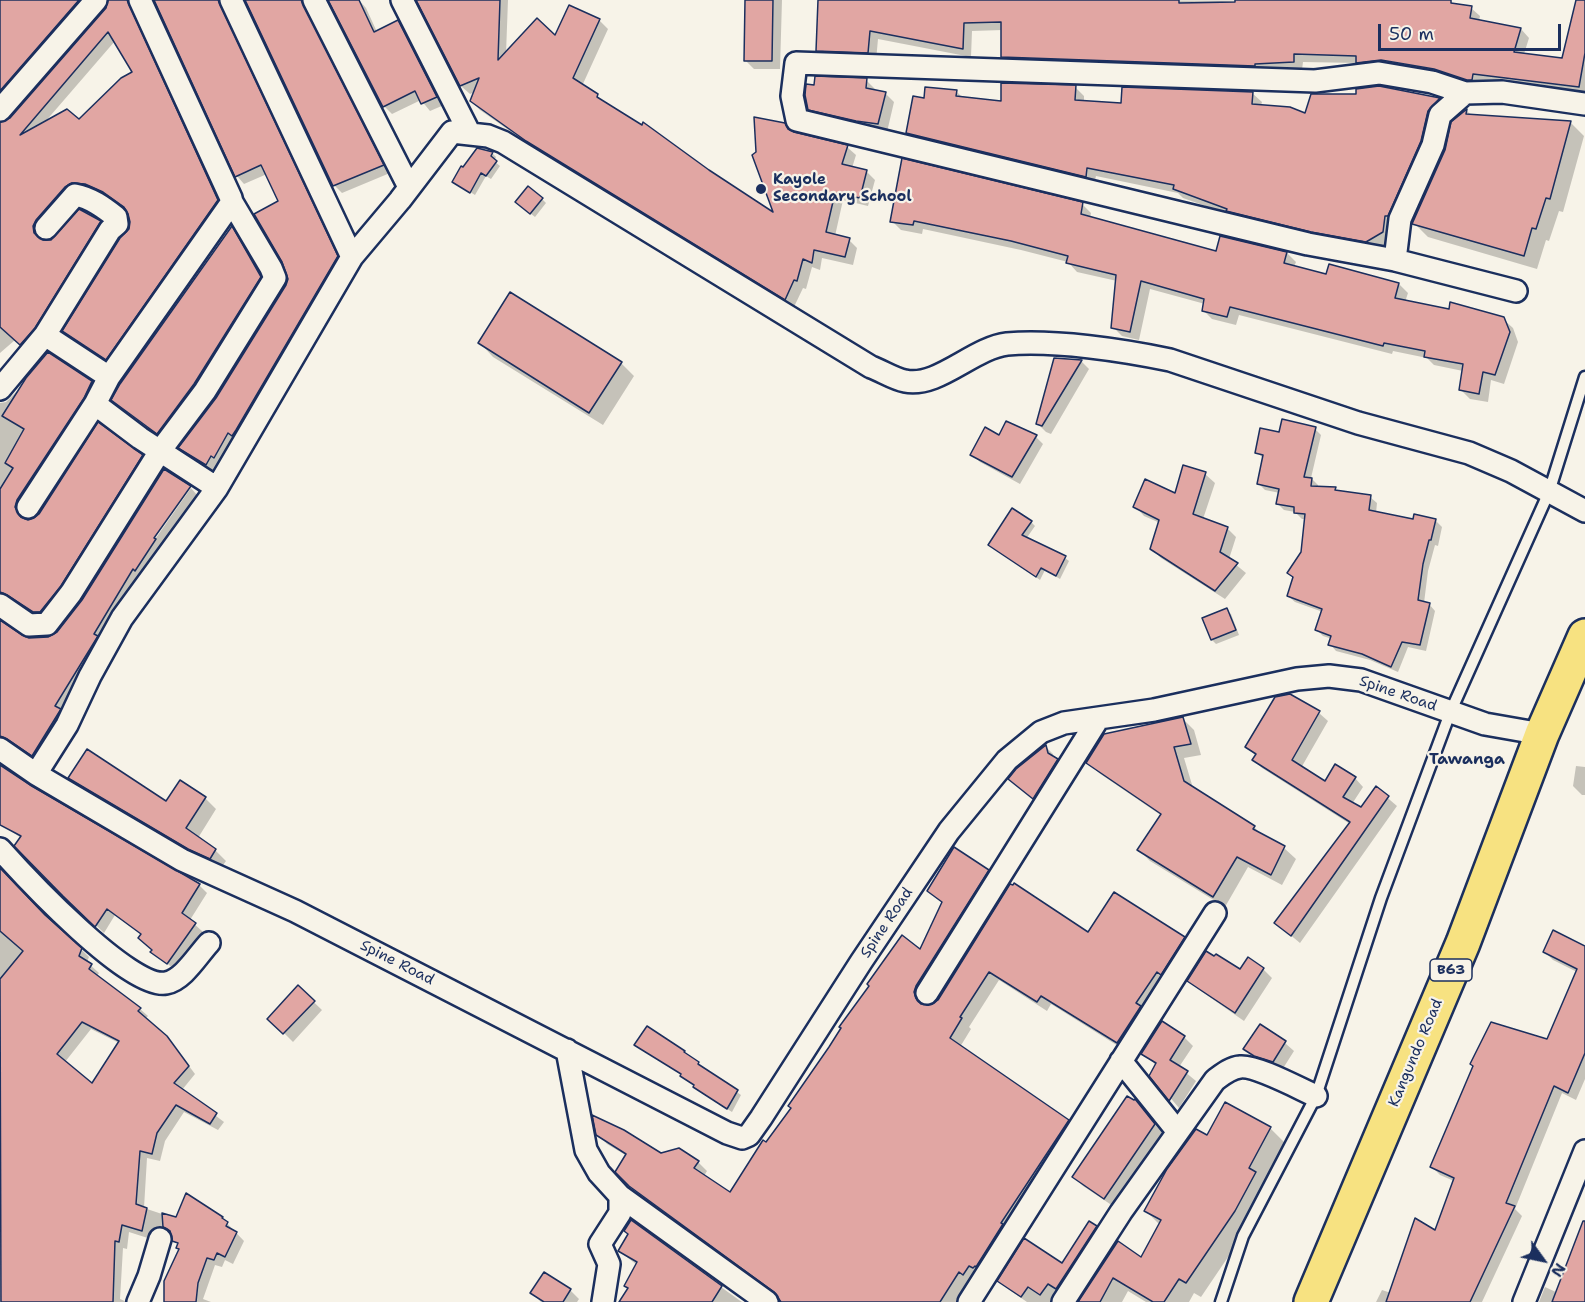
<!DOCTYPE html>
<style>
body{margin:0}
#map{position:relative;width:1585px;height:1302px;overflow:hidden;background:#f7f3e8;font-family:"Shantell Sans",sans-serif}
canvas{display:block}
.north{position:absolute;left:1513px;top:1230px;width:60px;height:60px;-webkit-text-stroke:4px #f7f3e8;paint-order:stroke;rotate:123deg;font-size:16px;font-weight:700;line-height:24px;text-align:center;color:#1b2f5e}
.north::after{content:'';display:block;margin:auto;width:21px;height:27px;background:#1b2f5e;clip-path:polygon(50% 0,100% 100%,50% 72%,0 100%)}
.scale{position:absolute;left:1378px;top:24px;width:183px;height:27px;box-sizing:border-box;border:3px solid #1b2f5e;border-top:0;padding-left:8px;font-size:18px;line-height:21px;white-space:nowrap;color:#1b2f5e;-webkit-text-stroke:4px #f7f3e8;paint-order:stroke}
</style>
<div id="map">
<canvas width="1585" height="1302"></canvas>
<div class="north">N</div>
<div class="scale">50 m</div>
</div>
<script>
const g = document.querySelector('canvas').getContext('2d');
g.lineJoin = 'round';
function paint(path, color) { g.fillStyle = color; g.fill(path, 'evenodd'); }
function trace(path, color, width, dash) { g.strokeStyle = color; g.lineWidth = width; g.lineCap = dash ? 'butt' : 'round'; g.setLineDash(dash || []); g.stroke(path); }
function label(font, color, halo, rows, align = 'center') {
  g.font = font + ' "Shantell Sans",sans-serif'; g.lineWidth = 4.5; g.setLineDash([]); g.textBaseline = 'middle'; g.strokeStyle = halo; g.fillStyle = color; for (const [text, x, y, turn = 0] of rows) {
    g.save(); g.translate(x, y); g.rotate((+turn || 0) * Math.PI / 180); g.textAlign = isNaN(turn) ? turn : align; if (halo) g.strokeText(text, 0, 0); g.fillText(text, 0, 0); g.restore();
  }
}
const shadow = new Path2D(`
 M0 0H93L0 109Z
 M109 0H139L225 209 114 366 72 339 64 331 130 230V215L128 211 106 196 86 190 43 228 41 241H51L100 223 108 230 28 352 15 340 0 353V123L11 120 107 9ZM115 41 134 73 79 121 45 122Z
 M156 0H228L345 265 222 464 219 463 214 472 188 455 180 448 217 399 287 285 289 279 279 202 267 174 244 184 237 176Z
 M247 0H313V30L322 39 390 173 342 193 334 185Z
 M340 0H359L366 8 377 32 398 22 406 30 444 105 430 111 421 100 392 114 384 106Z
 M418 0H508L506 54 555 38 599 20 608 29 582 86 597 96 606 104 776 215 784 124 793 134 847 147 856 155 852 168 866 171 875 180 868 206 843 200 835 236 849 240 857 248 853 265 822 258 820 270 812 267 806 289 803 288 794 307 537 150 480 110 471 101 475 92 470 94 461 86Z
 M747 0H782L780 69H754L745 60Z
 M819 0 1451 1 1454 5 1471 8 1480 16 1479 21 1521 29 1529 38 1524 54 1563 59 1585 50V95L1481 82 1480 88 1366 71 1359 63 1303 62 1302 70 1012 65 1003 57V30L972 31 971 57 878 39 876 61 826 59 817 50Z
 M866 80 875 89V91L885 93 894 102 887 132 818 118 809 109Z
 M1075 87 1084 96V102L1123 105 1252 93 1262 102 1261 106 1306 114 1379 87 1439 99 1448 108 1391 241 1375 250 1234 216 1183 198 1178 193 1096 176 1094 185 917 142 908 133 925 100 956 91 963 98 1003 103Z
 M1467 111 1471 115 1571 123 1584 136 1563 212 1559 211 1549 241 1546 240 1537 269 1428 237 1414 223Z
 M492 153 496 157 494 161 500 166 491 179 486 176 475 195 454 182Z
 M542 199 546 203 535 217 521 206Z
 M1082 204 1091 213 1090 218 1217 253H1287L1296 262 1294 267 1327 276 1399 284 1408 293 1405 302 1503 319 1513 328 1518 342 1504 384 1491 380 1488 402 1470 399 1461 390 1463 371 1434 365 1427 358 1393 351 1392 354 1239 315 1236 325 1212 319 1203 310 1205 304 1150 289 1139 340 1122 336 1113 327 1117 281 1077 272 1068 262 1021 250 923 229 922 234 901 230 892 221Z
 M232 229 239 236 268 286 165 441 113 400Z
 M480 343 621 363 634 376 603 425 493 357Z
 M48 354 91 383 99 390 23 514V520H34L142 456 149 464 42 619 11 600 0 603V403L6 402 17 391 19 392Z
 M1081 361 1089 369 1051 434 1046 432 1038 424Z
 M1315 429 1321 435 1311 478 1318 485V488L1335 489 1338 492 1370 497 1377 503 1376 513 1415 521 1435 520 1442 527 1438 546 1435 545 1428 571 1424 603 1429 604 1435 611 1426 651 1408 647 1398 672 1370 660 1336 651 1330 644 1332 639 1323 636 1317 630 1323 612 1295 602 1288 596 1294 579 1289 573 1302 553 1306 519H1302L1295 512 1284 510 1278 504 1280 493 1265 490 1259 484 1264 459 1257 452 1280 434Z
 M999 437H1036L1043 444 1020 484 980 462 972 455Z
 M1205 474 1215 483 1203 519 1227 528 1236 537 1229 559 1246 573 1225 599 1161 558 1151 548 1160 523 1144 516 1135 506 1175 495Z
 M191 488 197 495 161 547 163 548 41 763 11 744 0 747V622L21 637 30 639 48 638 58 633 148 543 151 545Z
 M1031 522 1035 526 1026 539 1065 558 1069 561 1060 579 1045 570 1040 580 990 545Z
 M1227 610 1231 614 1239 635 1216 644 1212 640Z
 M1319 713 1328 721 1301 768 1325 783 1355 778 1363 787 1352 804 1361 809 1376 788 1397 806 1300 943 1276 923 1350 824 1262 768 1254 760 1256 756 1247 747Z
 M1182 718 1194 730 1201 755 1184 758 1193 788 1254 827 1262 835 1284 848 1296 859 1282 885 1248 867 1225 907 1150 861 1139 850 1162 816 1099 773 1088 762Z
 M1046 747 1053 754 1054 759 1064 768 1041 805 1010 779Z
 M0 766 28 786 199 885 207 893 190 920 203 932 175 970 152 951 153 950 142 935 115 915 104 933 16 846 21 838 4 826 0 804Z
 M1576 766 1585 767V795H1582L1573 786Z
 M70 778 167 804 205 798 216 809 198 838 215 850 226 861 221 868 200 859 81 789Z
 M0 870 89 957 87 962 99 973 97 976 140 1009 148 1016 145 1019 174 1046 195 1074 182 1090 224 1122 218 1130 184 1112 165 1141 160 1161 147 1158 144 1208 177 1219 222 1218 244 1241 233 1264 225 1260 222 1267 215 1265 203 1299 211 1302H166L180 1249 179 1245 174 1240 172 1234H165L157 1241 129 1232 127 1249 123 1248 120 1299 127 1302H0ZM91 1029 119 1043 92 1085 65 1062Z
 M988 871 911 992 913 993 989 872 997 880 923 1002 924 1006H933L939 1001 1011 886 1088 934 1184 938 1193 948 1126 1051 1051 1004 1047 1011 999 980 969 1027 971 1029 960 1047 1068 1121 1078 1130 966 1302H795L765 1284 764 1285 640 1196 630 1185 627 1156 607 1144 598 1134 660 1155 698 1162 707 1171 704 1176 730 1194 766 1144 921 951 943 904 928 891Z
 M1585 948V1079L1576 1100 1562 1093 1515 1209 1522 1216 1482 1302H1376L1382 1290 1391 1293 1435 1232 1454 1181 1440 1175 1432 1167 1548 1041 1577 972 1553 960 1544 951Z
 M1263 969 1272 978 1244 1021 1198 989 1189 980 1240 971Z
 M298 987 322 1010 293 1042 269 1018Z
 M1162 1023 1184 1037 1193 1046 1179 1067 1196 1081 1179 1108 1151 1075 1157 1066 1143 1054Z
 M1260 1026 1285 1043 1294 1051 1282 1070 1264 1064 1245 1049Z
 M636 1045 698 1063 702 1068 741 1095 732 1112 699 1091 683 1075Z
 M1135 1101 1163 1134 1113 1206 1083 1186 1074 1177Z
 M1270 1128 1285 1143 1264 1182 1270 1188 1249 1226 1201 1297 1194 1293 1189 1302H1146L1128 1291 1122 1302H1082L1118 1243 1142 1259 1160 1225 1146 1211 1208 1137Z
 M631 1222 739 1300 742 1302H620L629 1289 637 1265 619 1251 629 1234Z
 M1096 1228 1104 1236 1065 1296 1058 1291 1050 1302H1027L1008 1289 999 1281 1063 1265Z
 M1585 1234V1302H1539L1545 1287 1558 1293Z
 M570 1290 579 1299 577 1302H541L532 1293Z`);
const building = new Path2D(`
 M0 0H79L0 91Z
 M108 0H127L218 200 106 360 62 331 120 238 129 229 130 222 128 214 124 207 103 192 85 184 72 183 65 187 36 220 33 226 34 233 43 240H51L79 209 101 221 35 328 20 345 0 327V122L10 118 106 8ZM108 32 132 72 121 78 79 119 67 109 20 135Z
 M154 0H218L338 256 236 430 232 436 228 433 214 458 211 456 206 465 178 448 216 398 286 285 288 279 282 262 254 214 278 201 261 165 235 177Z
 M245 0H301L384 165 333 186Z
 M328 0H359L374 32 398 20 437 97 421 104 415 91 383 107Z
 M416 0H500L498 60 537 18 555 35 569 5 600 19 573 78 598 94 597 97 642 125 643 122 709 170 773 212 752 155 756 152 754 117 785 123 788 129 794 132 848 145 842 164 867 170 860 198 835 193 826 232 850 238 845 257 814 250 812 263 803 259 797 281 794 280 785 300 526 141 470 101 479 78 460 86Z
 M745 0H773L772 61H744Z
 M818 0H1179V3L1235 2V0H1451V3L1472 6 1470 18 1521 28 1514 52 1562 58 1576 0H1585V53L1579 87 1473 74 1472 80H1467L1434 69 1381 60 1356 63V56L1294 54V62L1255 64V66L1001 57V22L964 23 963 49 870 31 868 53 816 51Z
 M815 76 867 78 866 88 886 92 878 124 856 121 808 110 805 95 806 84 814 85Z
 M1001 83 1076 85 1075 100 1121 103 1122 87 1253 92 1252 104 1290 107 1305 113 1311 94H1356V89L1379 86 1440 98 1428 111 1421 141 1388 216H1385L1383 232 1366 242 1311 232 1226 211 1227 209 1219 206 1173 189 1174 185 1087 168 1086 177 906 133 913 96 924 98 925 87 957 90 956 96 1001 101Z
 M1467 109 1466 114 1571 121 1550 199 1546 198 1536 229 1532 228 1524 256 1412 224 1445 150 1451 122Z
 M477 148 493 152 491 156 497 161 486 176 481 173 470 193 452 182 461 166 463 167Z
 M902 158 1083 202 1081 214 1216 251 1220 236 1287 252 1284 263 1326 274 1329 264 1399 283 1395 298 1449 309 1450 302 1504 317 1510 332 1495 375 1483 372 1479 394 1459 390 1463 364 1424 357 1425 351 1384 343 1383 346 1230 307 1227 317 1202 311 1204 299 1141 281 1130 332 1111 328 1116 275 1066 263 1068 256 1011 241 914 221 913 225 890 222Z
 M528 186 543 198 530 214 515 202Z
 M232 226 261 277 194 384 157 434 111 400 120 384Z
 M510 292 622 362 589 413 478 343Z
 M48 352 92 381 84 398 17 500 15 507 21 517 28 520 34 518 39 514 98 422 143 455 61 586 40 612H33L7 595 0 592V489L13 468 5 463 24 429 2 416 26 378Z
 M1054 358 1082 360 1042 426 1036 424Z
 M1282 419 1316 427 1304 477 1312 478 1311 486 1336 487 1335 490 1371 495 1369 510 1413 519 1414 514 1436 519 1431 540H1429L1423 564 1418 600 1430 603 1420 645 1402 642 1391 667 1362 654 1328 645 1331 636 1315 630 1322 609 1287 596 1293 577 1287 573 1301 552 1305 514 1294 513V507L1276 504 1279 489 1257 484 1263 455 1255 453 1260 428 1279 432Z
 M1006 421 1037 435 1012 477 970 455 985 427 999 435Z
 M1183 465 1206 472 1193 514 1228 527 1220 552 1238 563 1215 591 1150 549 1159 520 1133 507 1145 479 1175 493Z
 M164 469 191 486 154 538 156 539 135 571 133 569 94 634 98 636 55 706 61 709 32 756 7 739 0 736V620L22 635 29 638 48 637 57 632 82 600Z
 M1012 508 1032 521 1022 535 1066 556 1056 576 1041 568 1036 577 988 545Z
 M1227 608 1236 630 1211 640 1202 618Z
 M1290 694 1320 711 1292 760 1325 781 1335 764 1356 777 1343 797 1361 807 1376 786 1389 796 1291 936 1274 923 1350 822 1252 760 1256 754 1245 747 1275 697Z
 M1183 717 1191 744 1174 747 1184 781 1255 826 1253 829 1285 846 1271 875 1237 857 1213 897 1137 850 1161 814 1086 763 1104 734Z
 M1046 745 1048 753 1058 759 1033 799 1008 779 1016 769Z
 M87 749 166 801 180 780 206 797 186 828 216 849 210 859 188 849 68 778Z
 M0 765 30 785 200 884 182 913 196 923 167 964 150 952 152 950 138 938 141 934 107 909 95 927 63 896 14 846 21 836 0 825Z
 M954 847 989 870 916 986 914 992 916 998 921 1004H932L938 1000 1010 884 1013 885 1014 883 1088 932 1114 892 1185 937 1161 975 1157 972 1136 1003 1141 1006 1117 1043 1041 996 1037 1002 989 972 960 1017 962 1018 950 1038 1069 1120 1001 1223 1003 1224 976 1267 975 1266 973 1268 969 1266 963 1275 959 1272 940 1302H781L774 1292 629 1186 615 1172 626 1154 596 1135 592 1115 624 1130 661 1153 679 1148 699 1161 694 1168 730 1192 763 1140 766 1142 791 1108 788 1106 829 1047 841 1028 839 1027 869 986 867 984 902 935 920 949 942 902 927 891Z
 M0 868 45 915 82 948 79 956 92 964 89 969 141 1008 138 1011 167 1036 189 1066 174 1083 217 1113 210 1124 176 1105 157 1133 152 1154 140 1151 136 1204 147 1208 142 1231 122 1225 119 1242 115 1241 113 1302H1L0 979 23 951 0 931ZM82 1022 119 1041 92 1083 57 1054Z
 M1553 930 1585 946V1053L1568 1093 1554 1086 1506 1203 1515 1206 1470 1302H1386L1415 1218 1435 1230 1454 1178 1430 1167 1473 1066 1470 1064 1491 1022 1547 1039 1577 969 1543 952Z
 M1206 951 1214 956 1216 954 1240 969 1248 957 1264 968 1235 1013 1187 981Z
 M298 985 315 1001 283 1034 267 1019Z
 M1162 1021 1185 1036 1170 1060 1188 1071 1169 1101 1149 1076 1156 1063 1141 1054Z
 M1260 1024 1286 1041 1273 1062 1254 1056 1243 1049Z
 M647 1026 685 1051 684 1052 699 1062 698 1064 738 1090 727 1109 693 1087 694 1085 680 1076 681 1074 634 1045Z
 M1127 1096 1134 1100 1135 1099 1155 1124 1104 1199 1072 1177Z
 M1225 1102 1271 1127 1249 1168 1256 1172 1235 1211 1186 1283 1179 1279 1164 1302H1153L1113 1278 1100 1302H1078L1118 1241 1141 1257 1161 1220 1144 1211 1167 1169 1196 1129 1207 1135Z
 M186 1193 223 1217 222 1218 228 1222 226 1226 237 1232 225 1257 217 1253 214 1260 207 1258 198 1283 196 1302H164V1281L179 1249 176 1248 178 1243 172 1241 170 1231 163 1227 162 1213 176 1217Z
 M631 1220 722 1286 712 1302H619L628 1288 624 1286 637 1262 618 1251 628 1234 624 1231Z
 M1089 1221 1097 1226 1056 1289 1048 1284 1040 1295 1028 1287 1021 1297 997 1281 1024 1238 1062 1263Z
 M1583 1221H1585V1302H1552Z
 M544 1272 571 1289 563 1302H544L530 1293Z`);
const lane = new Path2D(`
 M1221 1302 1243 1236 1316 1096 1381 898 1450 713 1549 492 1585 377`);
const street = new Path2D(`
 M231 0 352 257
 M314 0 409 187
 M402 0 470 134
 M1465 93 1440 115 1433 145 1400 219 1395 260 1308 244 797 120 792 96 796 63 1315 81 1379 73 1432 82 1465 93 1502 92 1585 104
 M0 110 96 0
 M46 228 75 195C91 198 103 207 116 217L117 224 110 230 45 335 109 377
 M1395 260 1516 291
 M0 389 45 335
 M95 404 109 377 232 202 231 198 140 0
 M28 507 95 404 140 438 217 488
 M0 605 29 625 47 624 71 593 160 451 205 391 275 278 271 268 232 202
 M0 749 36 774 182 860 295 911 727 1133 742 1138 749 1135 761 1118 861 962 949 831 1007 760 1041 732 1064 723 1154 710 1297 679 1329 676 1361 680 1485 724 1542 734
 M36 774 67 725 90 676 122 618 217 488 352 257 400 200 452 132 488 136 503 142 871 367C882 371 894 379 905 381 938 388 973 348 1007 344 1055 340 1122 350 1170 360L1358 423 1469 453 1511 471 1585 511
 M0 849C25 877 130 990 166 983 183 980 197 956 209 943
 M927 993 1098 719
 M567 1050 586 1150 599 1173 620 1196 767 1302
 M1121 1061 1178 1132
 M138 1302 149 1276 160 1239
 M603 1302 609 1264 600 1244 620 1213V1196
 M969 1302 1215 913
 M1063 1302 1121 1212 1215 1080C1222 1075 1230 1068 1240 1067 1256 1065 1300 1089 1316 1096
 M1524 1302 1585 1151`);
const highway = new Path2D(`
 M1311 1302 1463 943 1542 734 1585 636`);
const markers = [
 [761,189,6,"#1b2f5e"]
];
const shields = [
 [1451,970,42]
];
const shieldNames = [
 ["B63",1451,970]
];
const poiNames = [
 ["Kayole",773,180],
 ["Secondary School",773,197]
];
const streetNames = [
 ["Spine Road",1398,694,19],
 ["Spine Road",887,923,-56],
 ["Spine Road",397,963,27],
 ["Kangundo Road",1416,1053,-67]
];
const neighbourhoodNames = [
 ["Tawanga",1467,760]
];
paint(shadow, '#0003');
paint(building, '#e1a6a3');
trace(building, '#1b2f5e', 1.5);
trace(lane, '#1b2f5e', 15);
trace(street, '#1b2f5e', 26);
trace(highway, '#1b2f5e', 38);
trace(lane, '#f7f3e8', 10);
trace(street, '#f7f3e8', 21);
trace(highway, '#f7e281', 33);
for (const [x, y, r, color] of markers) { const dot = new Path2D(); dot.arc(x, y, r, 0, 2 * Math.PI); g.fillStyle = color; g.fill(dot); trace(dot, '#f7f3e8', 2); }
for (const [x, y, w] of shields) { const box = new Path2D(); box.roundRect(x - w / 2, y - 11, w, 22, 4.5); g.fillStyle = '#f7f3e8'; g.fill(box); trace(box, '#1b2f5e', 1.5); }
label('bold 14px', '#1b2f5e', null, shieldNames);
label('bold 15px', '#1b2f5e', '#f7f3e8', poiNames, 'left');
label('15px', '#1b2f5e', '#f7f3e8', streetNames);
label('bold 16px', '#1b2f5e', '#f7f3e8', neighbourhoodNames);
</script>
